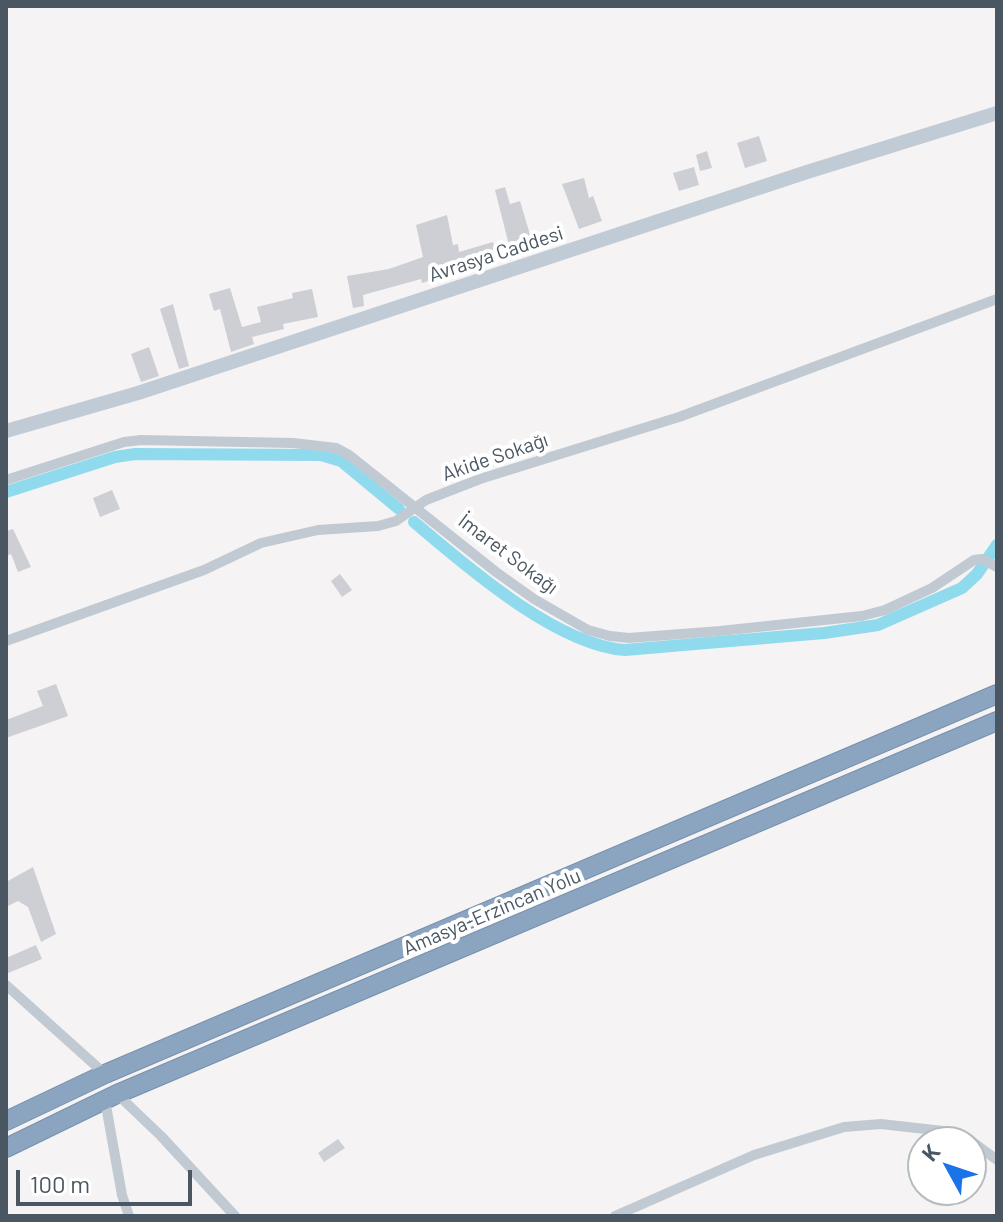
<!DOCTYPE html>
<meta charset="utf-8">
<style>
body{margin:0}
#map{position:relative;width:1003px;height:1222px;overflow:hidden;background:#f5f3f3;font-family:Barlow,sans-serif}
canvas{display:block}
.frame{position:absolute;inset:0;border:8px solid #4a5661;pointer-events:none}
.north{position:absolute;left:907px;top:1126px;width:80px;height:80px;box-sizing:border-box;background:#fff;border:2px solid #b7bbc0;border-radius:50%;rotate:310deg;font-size:22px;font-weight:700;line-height:32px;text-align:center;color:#4a5661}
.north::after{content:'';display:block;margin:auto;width:28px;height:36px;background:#1a73e8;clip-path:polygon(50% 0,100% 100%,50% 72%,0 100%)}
.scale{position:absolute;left:16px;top:1170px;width:176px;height:36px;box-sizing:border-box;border:4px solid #4a5661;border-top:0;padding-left:10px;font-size:24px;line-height:28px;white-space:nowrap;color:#4a5661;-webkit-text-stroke:6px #fff;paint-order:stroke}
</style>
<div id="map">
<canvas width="1003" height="1222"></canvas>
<div class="frame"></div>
<div class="north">K</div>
<div class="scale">100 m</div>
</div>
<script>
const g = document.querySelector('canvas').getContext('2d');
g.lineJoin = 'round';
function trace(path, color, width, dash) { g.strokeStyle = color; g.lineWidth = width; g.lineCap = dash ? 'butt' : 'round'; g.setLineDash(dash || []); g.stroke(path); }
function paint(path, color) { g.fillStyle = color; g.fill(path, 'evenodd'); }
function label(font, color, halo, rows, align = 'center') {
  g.font = font + ' Barlow,sans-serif'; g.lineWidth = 8; g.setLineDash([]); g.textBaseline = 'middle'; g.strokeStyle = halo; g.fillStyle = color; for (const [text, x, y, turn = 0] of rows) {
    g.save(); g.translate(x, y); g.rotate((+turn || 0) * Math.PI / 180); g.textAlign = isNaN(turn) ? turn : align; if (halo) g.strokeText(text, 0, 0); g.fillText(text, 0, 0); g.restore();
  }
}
const canal = new Path2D(`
 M6 492 115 457 135 454 321 455 341 461 399 509
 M414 522C466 566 556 645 625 650L824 633 878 625 962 588 977 574 997 545`);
const building = new Path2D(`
 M759 136 767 161 745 168 737 143Z
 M707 151 712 168 700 171 696 155Z
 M694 167 699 185 679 191 673 173Z
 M584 178 589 198 593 196 602 221 579 229 562 184Z
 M505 187 510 204 520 201 531 238 509 245 495 190Z
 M447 215 453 245 458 244 459 252 493 242 498 257 474 264 473 261 439 268 442 277 422 283 421 279 363 295 364 306 353 308 347 276 389 269 423 257 416 225Z
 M230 288 242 327 261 322 257 307 293 298 292 293 312 289 318 317 283 324 284 329 252 337 254 344 231 352 220 309 214 311 209 294Z
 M173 304 189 366 179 369 160 309Z
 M149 347 159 376 141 382 131 354Z
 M112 490 120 509 100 517 93 498Z
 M13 529 31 567 18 572 11 554 6 556V531Z
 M340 574 352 590 342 597 331 581Z
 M56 684 68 716 6 738V720L43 706 37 691Z
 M33 867 56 934 41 942 28 907 18 901 6 907V882Z
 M36 945 42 959 6 974V958Z
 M338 1139 345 1148 324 1162 318 1153Z`);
const street = new Path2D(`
 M6 480 124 442 141 440 293 443 336 448 349 455 496 572 534 599 588 630 610 636 629 638 720 631 862 616 885 610 932 588 974 560 982 559 997 567
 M6 641 204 570 261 543 318 530 378 526 396 521 426 500 480 479 679 417 997 299
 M6 985 105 1074
 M117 1094 161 1136 235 1216
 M105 1100 122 1195 129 1216
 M615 1216 754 1155 844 1127 881 1124 952 1132 966 1137 997 1160`);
const secondary = new Path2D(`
 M6 431 138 393 807 172 997 113`);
const highway = new Path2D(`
 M6 1121 105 1074 997 694
 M6 1148 117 1094 997 721`);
const streetNames = [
 ["Avrasya Caddesi",496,254,-18],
 ["Akide Sokağı",495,457,-19],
 ["İmaret Sokağı",508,554,37],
 ["Amasya-Erzincan Yolu",492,912,-23]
];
trace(canal, '#90daee', 12);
paint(building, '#cdcfd5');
trace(highway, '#7690ad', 20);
trace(street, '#c1cad2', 10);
trace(secondary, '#c1cbd6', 14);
trace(highway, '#8ba5c1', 18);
label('20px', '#4a5661', '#fff', streetNames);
</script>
